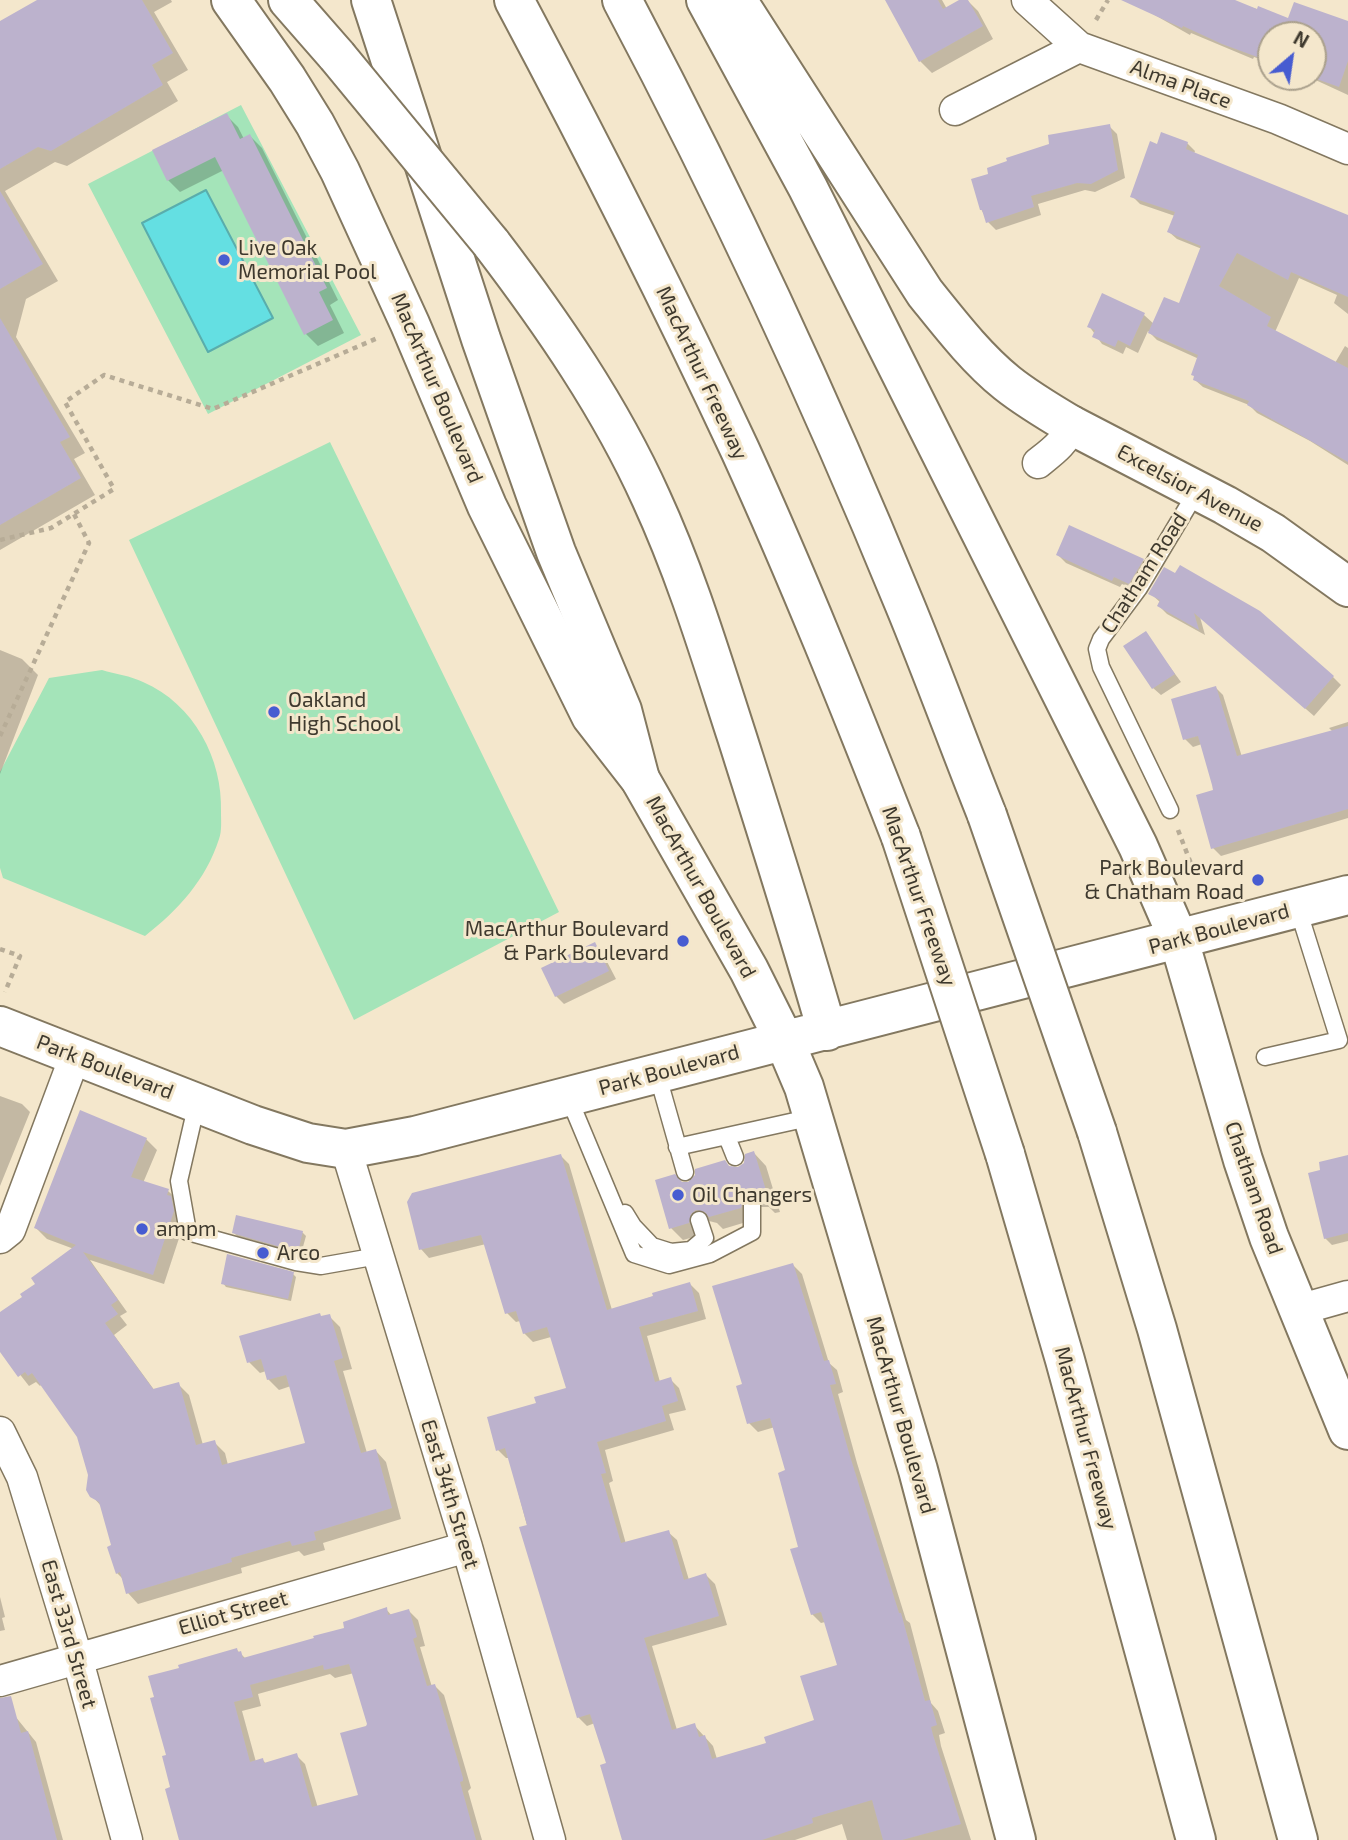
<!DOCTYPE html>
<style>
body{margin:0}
#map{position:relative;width:1348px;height:1840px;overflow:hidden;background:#f4e7cc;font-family:"Exo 2",sans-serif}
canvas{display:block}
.north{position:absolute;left:1257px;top:21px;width:70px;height:70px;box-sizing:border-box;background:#f4e7cc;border:2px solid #aba18d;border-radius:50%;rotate:29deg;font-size:19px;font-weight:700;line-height:28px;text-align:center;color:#3e392e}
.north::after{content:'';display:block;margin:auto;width:24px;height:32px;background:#475cd1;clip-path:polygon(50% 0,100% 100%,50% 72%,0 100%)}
</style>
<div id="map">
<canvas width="1348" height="1840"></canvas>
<div class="north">N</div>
</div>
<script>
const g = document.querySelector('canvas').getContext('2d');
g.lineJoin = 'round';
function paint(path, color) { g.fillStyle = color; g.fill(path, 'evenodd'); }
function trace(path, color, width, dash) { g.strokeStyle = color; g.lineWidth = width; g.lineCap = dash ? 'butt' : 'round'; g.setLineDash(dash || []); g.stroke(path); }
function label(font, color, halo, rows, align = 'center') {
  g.font = font + ' "Exo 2",sans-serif'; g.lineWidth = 6; g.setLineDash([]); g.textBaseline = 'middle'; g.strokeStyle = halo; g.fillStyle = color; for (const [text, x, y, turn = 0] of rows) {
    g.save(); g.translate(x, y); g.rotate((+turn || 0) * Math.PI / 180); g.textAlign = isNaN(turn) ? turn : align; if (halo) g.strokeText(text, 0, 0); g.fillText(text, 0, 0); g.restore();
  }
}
const green = new Path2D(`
 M241 105 361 335 208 414 88 184Z
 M330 442 559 912 354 1020 129 540Z
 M102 670C115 674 131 676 143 682 194 704 223 759 221 812 221 821 222 831 219 839 206 880 178 910 145 936L3 878 0 868V772L49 678Z`);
const water = new Path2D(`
 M206 190 273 318 208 352 142 223Z`);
const shadow = new Path2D(`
 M40 0H171L172 2 154 12 188 70 167 82 178 101 67 166 55 162 5 191 58 281 26 299 16 337 85 453 74 459 95 495 0 550V23Z
 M887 0H942L947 9 967 0 978 11 993 39 932 73 920 61Z
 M1137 0H1230L1289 20 1348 23V95L1309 77H1313V35H1271V63L1254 57 1253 59 1191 33 1190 35 1144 9Z
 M226 115 238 127 244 139 250 136 262 148 338 300 330 305 344 333 318 346 306 334 224 170 180 192 168 180Z
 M1109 126 1117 134 1125 178 1095 192 1085 190 1038 204 1041 215 996 230 988 222 981 209Z
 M1187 143 1195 151 1194 154 1348 217V314L1334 303 1337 295 1299 278 1275 332 1335 363 1345 346 1348 348V465L1310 441 1257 413 1249 405 1203 387 1195 380 1199 359 1157 340 1148 331 1138 353 1126 347 1123 354 1102 344 1089 326 1103 295 1144 315 1154 324 1180 306 1202 249 1177 239 1169 232 1175 216 1140 204 1132 196 1158 146Z
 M1058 555 1143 560 1151 568 1137 591 1122 584 1120 587 1066 563Z
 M1164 570 1333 677 1341 685 1314 716 1200 617 1205 635 1167 614 1159 606 1161 603 1150 593Z
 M1145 633 1181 682 1161 695 1153 688Z
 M0 650 22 659 38 675 0 774Z
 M1215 687 1223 695 1242 757 1333 732 1329 728 1348 722V818L1221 856 1213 848 1215 791 1202 744 1193 747 1185 739Z
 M594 944 602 952 616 979 564 1004 556 996Z
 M0 1096 22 1104 30 1112 0 1186Z
 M146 1139 157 1150 143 1183 168 1191 179 1201 184 1223 164 1284 90 1260 127 1312 120 1316 127 1325 114 1335 155 1391 178 1384 189 1395 203 1445 214 1442 225 1453 228 1465 307 1444 291 1386 279 1390 268 1379 266 1371 260 1373 249 1362 323 1318 329 1316 340 1327 352 1369 343 1371 367 1453 376 1451 386 1462 401 1519 323 1543 325 1550 304 1556 299 1551 241 1568 242 1573 138 1604 128 1593 123 1579 117 1573 114 1547 102 1507 92 1496 89 1474 79 1436 42 1384 40 1386 36 1382 29 1386 0 1349V1315L25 1297 74 1249 47 1239 36 1228Z
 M754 1153 766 1166 780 1212 775 1213 769 1207H760L753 1220 723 1229 717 1223 709 1221 702 1226 701 1235 683 1240 671 1228 682 1184H689L730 1167 739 1169Z
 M560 1155 569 1164 612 1310 690 1284 699 1293 706 1319 647 1336 660 1382 670 1379 679 1388 686 1410 669 1414 674 1430 605 1450 613 1481 609 1483 626 1544 668 1532 677 1540 689 1580 706 1575 715 1584 727 1625 652 1646 677 1730 694 1725 713 1746 717 1759 768 1744 816 1721 839 1666 825 1622 821 1623 812 1614 787 1472 775 1427 758 1432 749 1423 744 1385 793 1265 802 1274 829 1363 837 1370 843 1392 838 1394 857 1463 906 1620 910 1623 931 1703 938 1711 945 1733 939 1735 941 1746 971 1840H847L842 1824 795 1840H624L609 1764 595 1723 587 1726 578 1717 509 1458H506L498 1450 568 1389 551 1337 533 1342 524 1333 520 1321 516 1322 507 1313 486 1244 429 1258 421 1249Z
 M1348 1157V1241L1332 1245 1325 1238 1322 1172Z
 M302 1232 306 1236 301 1254 237 1236 234 1233Z
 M293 1274 296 1277 291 1301 226 1287 223 1283Z
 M0 1597 5 1617 2 1618 5 1630 0 1631Z
 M386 1609 392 1616 409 1611 418 1620 425 1646 420 1647 432 1687 435 1686 444 1695 471 1788 468 1791 482 1840H195L173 1788 168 1756 237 1650 246 1659 346 1629ZM354 1673 369 1724 360 1796 318 1808 305 1764 296 1755 266 1764 263 1760 256 1762 242 1711 261 1706 258 1694 330 1674 335 1678Z
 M15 1716 36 1742 63 1840H0V1721Z`);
const building = new Path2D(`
 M37 0H142L173 53 152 65 163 85 51 151 38 147 0 169V21Z
 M885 0H938L943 9 959 0H968L983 26 919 62Z
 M1121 0H1235L1257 9 1258 6 1288 18 1294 2 1348 21V61L1339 87 1311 77 1313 35H1271V62L1222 44 1183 26 1182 28Z
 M227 113 240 139 250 134 327 288 319 292 333 320 304 335 215 157 167 181 152 150Z
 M1110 124 1118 170 1091 184 1077 183 1031 196 1034 207 986 223 982 210H980L971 179 988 174 987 168 1007 161 1006 158 1049 144 1048 135Z
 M1161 132 1188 142 1186 149 1348 215V297L1291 272 1288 280 1237 253 1219 286 1271 317 1267 326 1348 368V462L1247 405 1249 401 1193 380 1194 376 1191 375 1198 355 1148 333 1164 297 1179 303 1201 246 1167 232 1175 212 1130 197 1150 141 1157 144Z
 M0 191 43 264 0 289Z
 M1102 293 1145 313 1130 346 1118 340 1115 347 1092 337 1095 330 1087 327Z
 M0 318 70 437 60 442 81 478 0 525Z
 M1069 525 1144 559 1129 584 1114 577 1112 581 1056 555Z
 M1180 565 1260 611 1334 676 1305 709 1194 613 1199 630 1157 606 1160 600 1148 594 1164 567 1175 573Z
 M1146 631 1175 674 1152 689 1123 646Z
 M1216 686 1237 756 1348 726V809L1211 849 1196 795 1213 790 1212 785 1198 736 1183 740 1171 699Z
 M595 942 609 971 555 997 541 968Z
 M80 1110 147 1138 131 1177 169 1189 167 1195 171 1196 174 1211 153 1275 83 1252 118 1300 111 1305 118 1314 105 1323 153 1389 179 1382 196 1445 215 1440 222 1465 305 1443 286 1375 267 1380 261 1359 247 1363 239 1336 320 1313 321 1316 330 1314 343 1358 334 1361 361 1453 376 1449 392 1508 314 1532 316 1540 292 1546 290 1541 231 1558 232 1562 126 1594 120 1572 116 1574 107 1547 111 1545 99 1502 90 1497 86 1490 88 1475 77 1437 32 1373 28 1376 25 1372 18 1377 0 1352V1312L22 1297 20 1294 35 1284 31 1278 76 1245 34 1228Z
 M754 1151 769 1200 762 1202 757 1196H747L743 1200 741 1208 709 1217 705 1212 696 1210 691 1214 689 1223 669 1229 655 1180 675 1174 682 1182H688L695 1175V1169L725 1160 729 1166 738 1167 744 1163 745 1154Z
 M561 1154 607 1310 653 1296 652 1293 690 1282 698 1311 639 1327 655 1382 671 1377 678 1401 662 1406 666 1421 597 1442 606 1473 601 1474 621 1543 669 1530 684 1580 706 1573 719 1616 644 1638 672 1730 695 1723 699 1737 705 1735 712 1759 766 1743 764 1737 814 1720 800 1676 837 1665 821 1612 811 1615 790 1549 798 1547 778 1473 785 1470 770 1418 747 1424 736 1386 742 1384 712 1286 793 1263 824 1361 829 1360 836 1384 830 1385 849 1453 899 1613H901L925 1701 930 1700 937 1725 931 1727 933 1735 961 1824 902 1840H883L872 1800 812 1818 813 1823 762 1840H622L600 1765 606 1763 590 1714 577 1718 519 1527 527 1525 505 1448 496 1451 487 1417 536 1403 534 1397 566 1388 547 1327 523 1334 516 1311 505 1314 481 1235 419 1250 407 1202 412 1193Z
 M1348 1155V1233L1324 1239 1308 1173 1320 1170 1319 1162Z
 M236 1215 303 1231 298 1252 232 1233Z
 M227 1254 294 1272 288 1299 221 1284Z
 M387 1607 388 1615 409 1609 417 1637 413 1639 427 1686 435 1684 463 1778V1781L460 1782 476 1840H179L165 1789 170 1787 162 1756 166 1755 150 1698 154 1697 148 1676 179 1668 178 1665 237 1648 238 1652 241 1651 243 1658 314 1638 313 1636 344 1628 343 1622ZM349 1664 367 1724 366 1726 340 1733 358 1795 312 1807 297 1753 264 1763 263 1758 250 1762 234 1702 253 1697 250 1685 323 1665 324 1670Z
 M11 1696 21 1733 28 1731 57 1840H0V1698Z`);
const path = new Path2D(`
 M1096 20 1108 0
 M0 540 51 528 114 489 65 402 104 375 213 409 380 337
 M0 736 89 543 74 514
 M1178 830 1195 874
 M0 949 20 956 5 992`);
const lane = new Path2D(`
 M1170 810 1101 667 1097 649 1101 639 1139 588 1197 491
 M1265 1057 1339 1040 1298 909
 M657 1073 685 1172
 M568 1096 634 1254 669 1265 710 1254 752 1232V1205
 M197 1103 179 1181 188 1232 296 1262 321 1266 378 1256
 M727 1137 735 1157
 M677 1147 813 1117
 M625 1213 633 1226 652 1246 671 1252 691 1250 705 1238 699 1220`);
const street = new Path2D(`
 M1027 0 1079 47 1278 119 1348 149
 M955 110 1079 47
 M1038 463C1053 451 1065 443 1071 425
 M346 1149 467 1547 550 1840
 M0 1238 10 1230 75 1056
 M1298 1310 1348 1296
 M0 1432 22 1477 77 1657 127 1840
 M0 1681 467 1547`);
const secondary = new Path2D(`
 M231 0 287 79 315 124 340 171 410 324 487 506 591 716 640 779 749 970 784 1040 804 1087 918 1470 1016 1840
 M288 0 337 56
 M491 243C552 323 610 407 651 498 687 576 711 657 737 737 768 835 799 932 827 1031
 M1071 425 1225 505 1273 533 1348 587
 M1179 940 1243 1160 1269 1237 1348 1430
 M0 1026 253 1125 308 1143 346 1149 415 1136 1348 895`);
const highway = new Path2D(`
 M371 0 481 339 556 552 622 710 640 779
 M514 0C593 148 669 298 740 450 798 577 850 707 901 837
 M622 0C726 196 820 398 904 603 933 673 959 745 987 815
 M706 0 808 188 1138 846 1179 940
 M737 0 925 293C950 324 976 358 1007 383 1027 399 1049 412 1071 425
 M1097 1132 1157 1329 1298 1840
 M1005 1154 1065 1360 1196 1840`);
const secondaryBridge = new Path2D(`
 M337 56 491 243`);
const highwayBridge = new Path2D(`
 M987 815 1097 1132
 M901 837 1005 1154`);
const markers = [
 [224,260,7,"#475cd1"],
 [274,712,7,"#475cd1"],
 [1258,880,7,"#475cd1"],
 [683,941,7,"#475cd1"],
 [678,1195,7,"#475cd1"],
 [142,1229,7,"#475cd1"],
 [263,1253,7,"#475cd1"]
];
const streetNames = [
 ["Alma Place",1181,84,20],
 ["MacArthur Freeway",702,373,65],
 ["MacArthur Boulevard",437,388,67],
 ["Excelsior Avenue",1190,488,28],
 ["Chatham Road",1144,573,-57],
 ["MacArthur Boulevard",701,887,61],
 ["MacArthur Freeway",919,896,71],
 ["Park Boulevard",1219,929,-15],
 ["Park Boulevard",105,1067,21],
 ["Park Boulevard",669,1070,-15],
 ["Chatham Road",1254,1188,71],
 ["MacArthur Boulevard",901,1415,74],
 ["MacArthur Freeway",1086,1438,75],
 ["East 34th Street",450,1494,73],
 ["Elliot Street",233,1613,-16],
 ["East 33rd Street",69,1634,74]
];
const poiNames = [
 ["Live Oak",238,248],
 ["Memorial Pool",238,272],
 ["Oakland",288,700],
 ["High School",288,724],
 ["Park Boulevard",1244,868,"right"],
 ["& Chatham Road",1244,892,"right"],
 ["MacArthur Boulevard",669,929,"right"],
 ["& Park Boulevard",669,953,"right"],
 ["Oil Changers",692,1195],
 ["ampm",156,1229],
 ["Arco",277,1253]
];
paint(green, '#a4e4b9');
paint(water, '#64dfe2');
trace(water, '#59adac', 2);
paint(shadow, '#0003');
paint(building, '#bcb2cd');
trace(lane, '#837860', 19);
trace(street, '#837860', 33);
trace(secondary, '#837860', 42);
trace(highway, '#837860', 42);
trace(path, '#b7ac97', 4.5, [5, 5]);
trace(lane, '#fff', 16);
trace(street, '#fff', 30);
trace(secondary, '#fff', 38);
trace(highway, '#fff', 38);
trace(secondaryBridge, '#837860', 42, []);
trace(highwayBridge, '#837860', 42, []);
trace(secondaryBridge, '#fff', 38);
trace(highwayBridge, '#fff', 38);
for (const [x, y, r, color] of markers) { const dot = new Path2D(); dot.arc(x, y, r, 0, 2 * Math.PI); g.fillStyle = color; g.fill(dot); trace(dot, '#f4e7cc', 2.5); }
label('21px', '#3e392e', '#f4e7cc', streetNames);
label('21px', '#3e392e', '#f4e7cc', poiNames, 'left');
</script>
